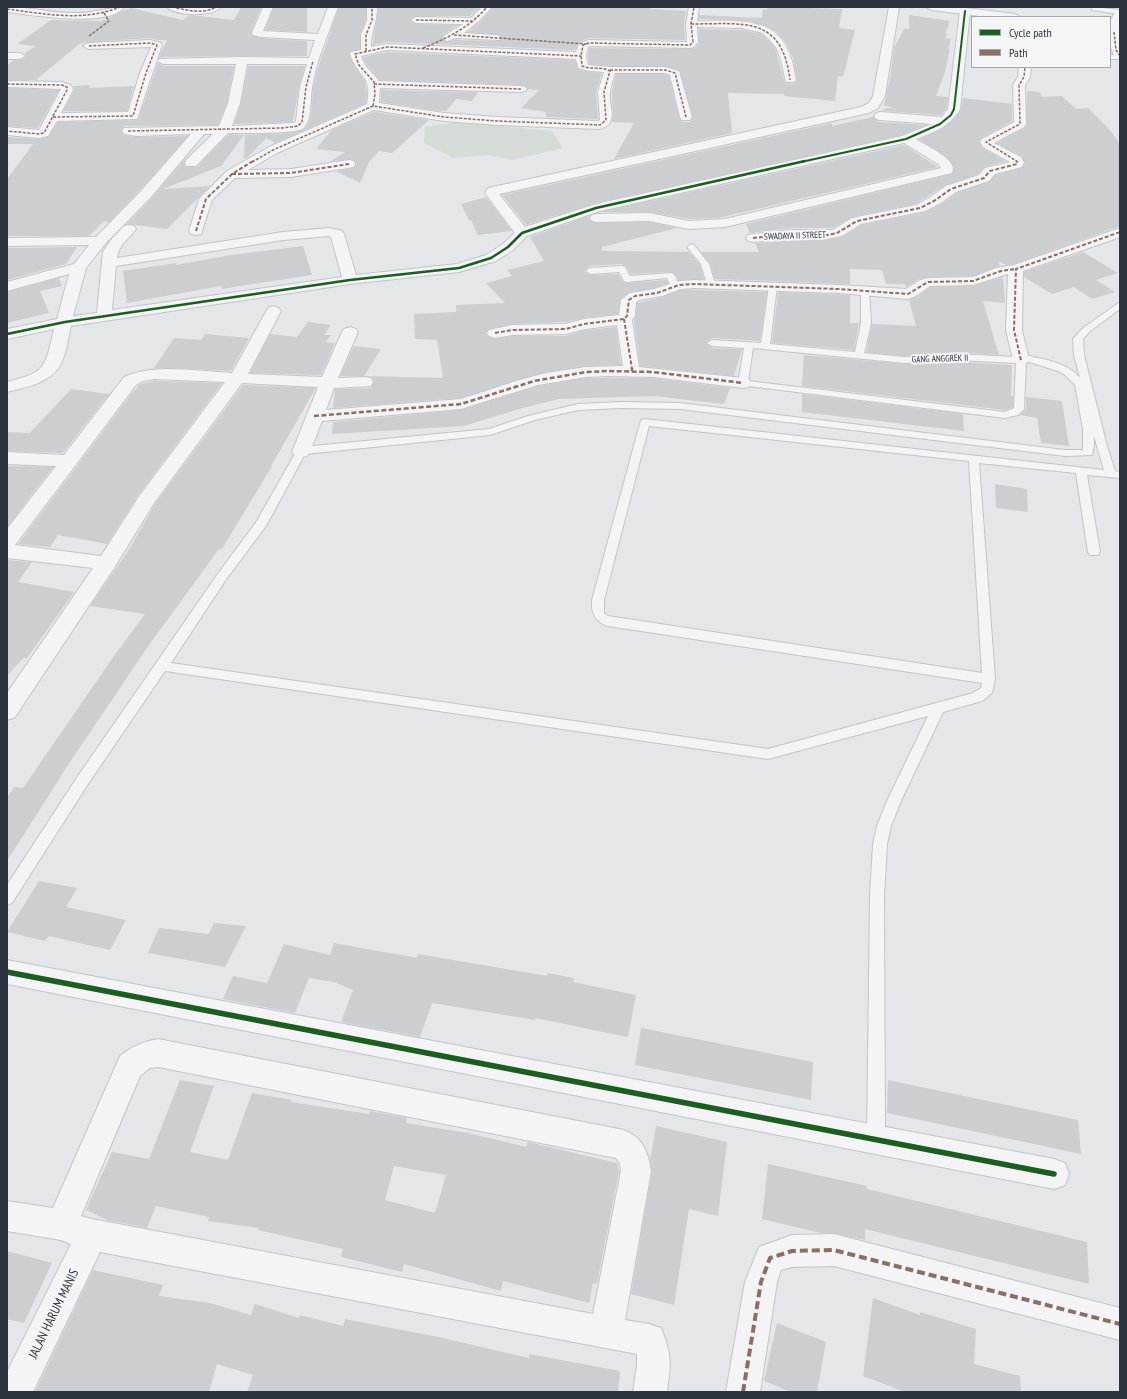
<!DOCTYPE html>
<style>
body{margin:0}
#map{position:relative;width:1127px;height:1399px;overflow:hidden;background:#e4e6e9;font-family:"PT Sans Narrow",sans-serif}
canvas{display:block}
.frame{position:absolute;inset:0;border:8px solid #2d3440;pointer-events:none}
.legend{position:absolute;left:971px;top:16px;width:140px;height:52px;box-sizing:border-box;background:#f3f5f7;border:1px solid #a4a8ae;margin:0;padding:5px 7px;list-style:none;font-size:12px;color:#2d3440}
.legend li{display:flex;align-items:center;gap:8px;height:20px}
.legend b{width:20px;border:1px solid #a4a8ae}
</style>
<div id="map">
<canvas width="1127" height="1399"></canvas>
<div class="frame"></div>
<ul class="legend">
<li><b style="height:5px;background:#1b5e20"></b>Cycle path</li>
<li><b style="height:5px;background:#8d6e63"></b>Path</li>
</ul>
</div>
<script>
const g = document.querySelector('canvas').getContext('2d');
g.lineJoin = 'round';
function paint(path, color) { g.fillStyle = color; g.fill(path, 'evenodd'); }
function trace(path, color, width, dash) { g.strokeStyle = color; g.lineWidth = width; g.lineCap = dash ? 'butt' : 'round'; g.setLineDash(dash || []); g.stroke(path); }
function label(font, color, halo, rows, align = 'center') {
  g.font = font + ' "PT Sans Narrow",sans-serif'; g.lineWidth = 4; g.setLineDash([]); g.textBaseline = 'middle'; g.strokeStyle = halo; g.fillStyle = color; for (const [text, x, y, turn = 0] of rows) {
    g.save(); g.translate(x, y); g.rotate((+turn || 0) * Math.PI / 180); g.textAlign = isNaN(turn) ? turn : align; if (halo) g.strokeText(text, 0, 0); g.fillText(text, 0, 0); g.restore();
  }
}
const green = new Path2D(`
 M460 122 552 131 563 148 512 160 489 155 454 158 424 143 425 127Z`);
const building = new Path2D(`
 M241 7H261L251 32 253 36 261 38 307 41V56H242L159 57 167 40H157L150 38 88 42 79 44 36 80H7V65L14 60H20L26 57V55L24 54 36 46 17 44 51 20 101 21 131 8 183 20 190 15 234 20Z
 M274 7H307V32L265 30Z
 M339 7H366V20L360 35V49L351 51 349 55 365 82 367 94 366 103 275 143 266 138 249 156 244 159 245 135 288 133 302 130 307 127 311 117 313 88 318 68Z
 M378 7H480L470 16H416L410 19 416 24 458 25 443 35V41L448 42 455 40 501 41 502 37 500 35 468 32 483 19 493 7H651L650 9 686 11 684 24 685 40 589 38 579 42 575 50 387 42 373 45Z
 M768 7 842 9 839 28 855 30 843 77 838 76 835 101 784 96 785 94 728 93 732 133 614 159 634 123 612 122 613 114 612 92 616 74H664L669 76 679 118 682 122H690L693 117 679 70 665 66H610L589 64 588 56 589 48 690 49 695 48 699 43V29L742 30 762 34 775 48 785 83 794 84 797 80 793 58 786 43 775 31 763 25 749 21 699 19V15L762 18 763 9 767 10Z
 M909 15 950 21 948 24 949 25 945 33 947 34 945 38 951 39 948 49H950L945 72 936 96 948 97 947 108 941 115 883 111 884 109 893 107 884 106 890 79 894 48 904 29H909Z
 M387 52 575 60 578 69 589 72 602 73 596 92 598 119 546 117V112L521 108 539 90 528 89 526 86 521 85 380 80 365 63 363 57Z
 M158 63 163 66H234L227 103 218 125 124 126 121 130 123 135 136 137 188 136 140 190 109 222 104 221 89 236H7V179L33 144H7V137L39 139 48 137 58 122 138 120Z
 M248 66H305L299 87 293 122 234 124 241 103Z
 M90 85 89 88 134 86 127 111H63L74 91 73 86Z
 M7 88 59 90 38 128 7 126Z
 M381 90 478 92 472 101 456 99 446 111H440L381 102Z
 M1027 91 1040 92 1042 97 1062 96 1076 109 1088 108 1110 130 1120 144V226L1014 264 1006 265 999 261 1000 266 973 276 928 277 919 279 906 287 905 284H886L882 270 850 269V284L715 279 710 264 701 252H759L755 243 793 240H827L842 237 862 225 926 212 940 205 957 193 989 182 996 175 1022 168 1025 163 1022 156 997 143 1025 128 1027 125Z
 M963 98 1012 104V121L981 138 979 141 982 148 1006 161 985 167 978 174 946 185 915 204 852 217 833 228H793L750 233 746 224 952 174 954 167 947 157 919 139 942 129 952 121 961 110Z
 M374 112 429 120 392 153 379 151 369 162 360 183 336 171 354 168 356 164 354 160 349 159 329 162 345 152 316 149 332 130Z
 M873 117 876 120 880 122 925 125 902 135 596 203 526 225 502 195 832 123V126Z
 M229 134 244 135 221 166 163 189 210 186 167 229 127 224 152 198 185 159 184 163 185 167H197Z
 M904 145 938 167 718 218 689 219 649 212H600Z
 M486 197 512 231 478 235 471 220H469L461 204Z
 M589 216V219L591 222 597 223 649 222 677 228 602 247V251L689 252 700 265 704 279 678 280 676 275 672 272 631 274 626 266 622 264 590 266 584 271 589 275 618 274 623 282 627 283 666 280 668 283 654 288 629 292 620 300 618 314 584 318 565 322 512 324 489 329 486 334 489 337 495 339 512 336H566L585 330 616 327 621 365 586 366 546 372 461 398 333 408 335 389 371 388 374 381 372 377 367 376 443 378 437 340 415 339 414 314 456 312V305L505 303 486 283 512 276 507 270 544 261 530 237Z
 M303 246 312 275 240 286 222 289 221 286 127 303 123 271 176 263V265L231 255Z
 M7 247V248L77 247 66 264 7 280Z
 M1083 252 1118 273 1096 280 1115 292 1092 299 1074 287 1052 294 1024 277V272Z
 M1003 277 1005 303 983 301 999 355 956 352 905 356 866 352 872 324 916 326 909 300 917 297 930 287 973 286Z
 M59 278 62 286 40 291 49 313 7 323V292Z
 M681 290H694L767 292 760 341 712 338 706 342 712 348 742 349 734 376 640 366 634 320 636 316 637 303 663 297Z
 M778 292 850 295V323H859L854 350 772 343Z
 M308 322 331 325 324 335H331L326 342 335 343 321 375 250 373 270 334 297 337Z
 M205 334 249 338 231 371 177 368H154L174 338 201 340Z
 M354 346 381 349 364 376H340Z
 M804 355 905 364 956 362 1012 365 1011 396H1013V407L1005 410 802 386Z
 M586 378H653L730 388 724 404 654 396 559 399 519 409 464 426 332 434 333 422 461 410 538 386Z
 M154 381 222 383 139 494 107 544 58 535 50 547 18 544 129 397 140 384Z
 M243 385 316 388 271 466H272L222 549H219L149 645 68 765 7 861V798L14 787 23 788 114 656 145 614 90 606 130 548 155 504Z
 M71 389 109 394 63 453 7 451V432L30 433Z
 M802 394 963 414 964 431 802 412Z
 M1026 397 1062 401 1069 446 1041 443 1037 418 1020 415 1026 409Z
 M7 466 53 467 7 527Z
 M995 484 1027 489 1028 512 996 508Z
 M7 560 32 562 18 582 74 592 27 658H23L7 676Z
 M39 881 77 888 66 907 126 920 110 950 49 936 45 941 7 932Z
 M214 923 246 926 225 967 148 953 159 928 209 934Z
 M334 943 417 958 418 954 547 976V973L574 978 573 982 636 995 628 1037 535 1018V1020L432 1003 420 1037 341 1022 353 990 334 982 309 978 295 1013 223 999 233 976 267 983 284 944 330 955Z
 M641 1028 813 1062 811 1100 635 1065Z
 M180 1080 214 1086 190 1152 228 1160 252 1093 292 1100 291 1102 369 1114 370 1111 407 1118 406 1123 468 1133 526 1147 528 1142 617 1163 619 1171 597 1284 593 1283 589 1303 503 1281 501 1291 404 1264 402 1272 341 1257 343 1249 258 1230 259 1228 208 1221 209 1217 156 1206 147 1228 107 1220 86 1210 112 1152 149 1159ZM394 1166 446 1175 435 1213 385 1200Z
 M888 1080 1078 1120 1081 1154 887 1113Z
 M656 1126 727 1142 718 1216 689 1209 674 1305 631 1294 652 1171 650 1160Z
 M768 1164 867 1186V1189L1087 1242 1089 1284 865 1229V1240L834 1233H821L762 1219Z
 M7 1251 52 1263 24 1323 7 1319Z
 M93 1270 163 1285 159 1296 210 1303 251 1315 255 1304 299 1318 300 1315 343 1326 345 1319 438 1337 529 1358V1354L620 1371 618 1392H247L253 1375 217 1364 209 1392H35Z
 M873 1298 920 1315V1312L976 1329 974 1364 1020 1376 1021 1392H905L863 1376Z
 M777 1323 826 1342 817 1392H791L764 1381Z`);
const service = new Path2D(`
 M1094 7 1120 10V14L1092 10V8Z
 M1110 55H1120V59H1110Z
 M691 244 694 245 709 264 715 284 714 286H708L707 284 701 264 687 247Z
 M622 266 625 267 630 276 672 273 675 276 679 286 675 289 672 288 667 278 627 282 624 281 619 272 590 274 586 271 590 268Z
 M773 283 777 286 770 344 855 352 861 323V291L865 288 869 291 871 323 864 353 905 357 956 354 1015 357 1020 354C1040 359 1066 361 1080 378L1074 355 1073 339 1083 328 1120 302V309L1089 332 1083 339 1084 355 1107 446 1115 471 1120 472V478L1087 475 1100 552 1098 555H1090L1088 552 1076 473 979 463 995 679 992 693 982 701 943 712 901 801 891 826 887 844 884 896 885 1140 882 1146 876 1149 870 1146 867 1140 870 896 873 844 877 826 887 801 928 716 768 759 165 671 88 784 12 903 7 905V885L78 776 217 575 257 521 297 450 313 446 489 429 528 416 578 404 620 402 680 403 1065 450H1083V429L1075 385 1065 375 1058 371 1026 361 1024 409 1018 415 1005 418 740 385 738 383 744 348 712 346 707 343 712 340 761 343 769 286ZM753 348 905 363 956 360 1016 363 1014 408 1005 412 748 381ZM620 408 680 409 1065 456 1092 455 1094 446V436L1104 470 645 419 641 420 592 600C591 613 595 622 608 626L982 683 981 688 973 693 768 749 171 663 225 581 266 526 305 454 490 435 535 420 578 410ZM649 426 969 461 982 673 608 616 604 613V600Z`);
const minor = new Path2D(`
 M7 7C31 7 55 14 79 13 95 13 109 7 125 7 108 28 32 15 7 12Z
 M167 7 200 8 221 7C213 17 175 16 167 7Z
 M263 7H273L263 31 318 34 328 7H338C329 33 316 60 312 88 310 99 312 124 302 129 290 134 243 133 228 133L196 166H186L185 163 186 160 213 134H204L151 197 105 244 86 268 73 316 97 313 103 252 110 241 124 226 129 225 134 226 136 229C129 239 118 245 117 258L283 232 329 228 342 231 344 234 356 275 457 264 486 255 503 244 515 233 485 193 488 188 861 107 869 103 873 96 889 7H899L885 96 878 108 869 113 499 194 525 227 596 204 902 136 932 124 880 120 876 119 874 116 876 113 880 112 942 117 948 109 960 11 965 8 970 11 960 109C950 127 934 132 916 139 924 145 960 160 952 173L725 227 689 229 649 221 597 222 592 221 590 218 592 215 597 214 649 213 689 221 725 219 941 168 938 164 904 143 600 211 527 236 513 250 496 261 459 272 350 284 71 326C68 337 67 349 63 359 55 382 28 387 7 392V382C47 372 45 367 54 329L7 339V329L57 319 69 274 7 291V282L74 264 89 245 7 246V238L96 237 141 191 191 134 136 136 124 134 122 131 124 128 219 126 228 103 236 64H163L157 61 159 59 242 57 309 58 315 40 261 37 253 35 252 33ZM247 64H307L300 87 296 121 294 123 232 126 240 103ZM329 236 331 237 342 277 112 310 116 266 283 240Z
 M367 7H377C377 23 371 32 371 47L387 44 576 52 579 43 589 40 687 42 686 24 689 7H699L697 21C750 21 787 15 796 80L794 82H786L781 60 776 47 763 33 742 28 697 27 698 42 694 47 690 48 590 46 588 47 586 56 588 65 610 67H665L679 71 692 117 690 120H682L680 117 670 75 664 73H615C613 79 611 86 610 92 608 106 620 124 600 129L497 125 444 121 374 110 277 153 248 170 291 169 349 160 354 161 355 164 354 167 291 177 235 178 212 200 201 234 196 235 191 234 189 231 199 199 227 171 269 147 367 104C373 75 358 78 350 54L351 52 361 50V35L367 20ZM387 50 576 59 578 68 589 71 604 72 598 92 600 120 598 121 497 117 444 113 379 103 380 88 521 92 525 91 527 89 525 87 521 86 379 81 364 64 361 56Z
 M482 7H492L482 18 464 33 496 35 500 36 501 38 500 40 455 38 448 41 444 40 443 38 444 36 463 24 416 23 411 20 416 17 471 18Z
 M1120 10V59L1116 58C1107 45 1106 23 1116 11Z
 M150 40 161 43 162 45 137 119 57 121 48 136 39 138 7 135V127L39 130 61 89 7 87V81L62 82 71 85 73 90 61 113 128 112 140 73 151 47 88 49 83 46 88 43Z
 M7 53H20L25 56 20 59H7Z
 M1019 67H1031L1030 77 1025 85 1026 124 1024 127 994 143 1021 157 1024 162 1022 167 995 174 989 181 956 192 939 204 925 211 861 224 842 236 827 239 793 238 753 242 748 241 746 238 748 235 753 234 793 230H833L852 218 916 205 929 198 946 186 979 175 985 168 1010 162 983 147 980 142 982 139 1014 122 1013 85 1018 77Z
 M1120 228V237L1023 271 1022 330 1029 360 1027 363 1021 365 1015 363 1013 360 1006 330 1008 274 973 285 930 286 916 296 908 299 839 293 694 288 681 289 662 296 639 300 636 302 635 316 632 320 639 367 743 378 749 379 751 383 749 387 743 388 653 377 608 376 586 377 538 385 461 409 322 421 310 452 307 456 301 457 295 456 292 452 318 387 242 383 154 503 114 568 15 717 7 720V693L93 568 7 558V529L56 466 7 464V452L64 455 124 377C153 363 199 371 232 373L268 308 273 306 278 308 281 311 248 374 322 377 342 332 344 329 350 327 356 329 358 332 338 378 365 377 371 378 373 382 371 386 334 388 326 410 461 399 516 381 546 373 586 367 623 366 617 325 585 329 566 334 512 335 495 338 489 336 487 333 489 330 512 325 565 324 584 319 619 315 621 300 630 293 654 289 679 281 694 280 839 285 906 289 920 280 928 278 973 277 996 268 1014 265ZM154 379 225 382 140 495 101 556 15 545 136 385 143 381Z
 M7 960 1054 1159 1065 1163 1069 1174 1065 1185 1054 1189 7 984Z
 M158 1039 624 1130C643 1138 648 1152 651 1171L625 1320 649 1324 661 1328C672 1355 671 1364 667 1392H633L637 1366V1354L100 1252 33 1392H7V1372L71 1244 61 1240 7 1231V1201L53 1208 120 1056C133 1046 142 1042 158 1039ZM158 1067 616 1158 620 1164 621 1171 593 1314 92 1219 81 1216 140 1076 150 1068Z
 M834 1234 1120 1308V1340L834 1266 792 1267 781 1270 777 1282 760 1392H726L745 1282 759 1247 792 1235Z`);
const tertiary = new Path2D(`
 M926 7H957L1015 14 1020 17H989L931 10Z
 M1110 28 1120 30V36L1110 34Z`);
const quietFar3 = new Path2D(`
 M172 7C187 10 202 15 216 7
 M7 9C46 14 83 22 120 7
 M416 20 472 21
 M691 24C744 24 782 15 790 80
 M1114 32 1116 50 1120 56
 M454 35 586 44
 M89 36 109 21 104 13
 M423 48C448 38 470 27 487 7
 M366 51V35L372 20V7
 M610 70H665L675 73 686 117
 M7 84 62 85 67 87V90L44 133 39 134 7 131
 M374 84 521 89
 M373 106 375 94 374 82 359 65 355 54 387 47 581 56
 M53 117 133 116 146 73 157 45 150 43 88 46
 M128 131 282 128 298 126 302 122 306 87 313 61
 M252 162 273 150 373 106 444 117 497 121 600 125 606 120 604 92 610 71C601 66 591 70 582 66L581 56 583 45 589 43 690 45 693 42 691 24 694 7
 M1018 162 986 142 1020 124 1019 85 1024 77 1025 67`);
const quietFar2 = new Path2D(`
 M232 174 291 173 349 164
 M196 231 206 199 232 174 253 161
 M753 238 793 234 827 235 837 233 857 221 920 208 934 201 951 189 984 178 990 171 1017 164V161
 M624 319 632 369
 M495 333 512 330 566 329 584 324 624 319 627 316 629 300 635 296 657 293 679 285 694 284 839 289 908 294 928 282 973 281 1001 271 1016 269
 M1021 360 1014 330 1016 269 1120 232`);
const quietFar1 = new Path2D(`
 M632 368V371
 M314 416 461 404 534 381 586 372 608 371 653 372 743 383`);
const quiet = new Path2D(`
 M743 1392 761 1282 770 1258 792 1251 834 1250 1120 1324`);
const cyclewayFar2 = new Path2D(`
 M801 162 906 139 940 124 951 115 954 109 965 11`);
const cyclewayFar1 = new Path2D(`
 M7 334 65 322 350 280 459 268 491 258 508 247 522 233 596 208 805 161`);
const cycleway = new Path2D(`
 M7 972 1054 1174`);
const farStreetnames = [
 ["SWADAYA II STREET",795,236,-2],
 ["GANG ANGGREK II",940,359,-2]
];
const nearStreetnames = [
 ["JALAN HARUM MANIS",54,1314,-64]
];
paint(green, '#d5dcd5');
paint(building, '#cdced1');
trace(service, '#c3c4c7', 2);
trace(minor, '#c3c4c7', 2);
trace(tertiary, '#c3c4c7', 2);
paint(service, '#f4f4f6');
paint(minor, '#f4f4f6');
paint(tertiary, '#f4f4f6');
trace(quietFar3, '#8d6e63', 1.5, [3, 1.5]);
trace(quietFar2, '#8d6e63', 2, [4, 2]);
trace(quietFar1, '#8d6e63', 2.5, [5, 2.5]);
trace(quiet, '#8d6e63', 4, [8, 4]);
trace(cyclewayFar2, '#1b5e20', 2);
trace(cyclewayFar1, '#1b5e20', 2.5);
trace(cycleway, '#1b5e20', 5.5);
label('9px', '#2d3440', '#f3f5f7', farStreetnames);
label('13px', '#2d3440', '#f3f5f7', nearStreetnames);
</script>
